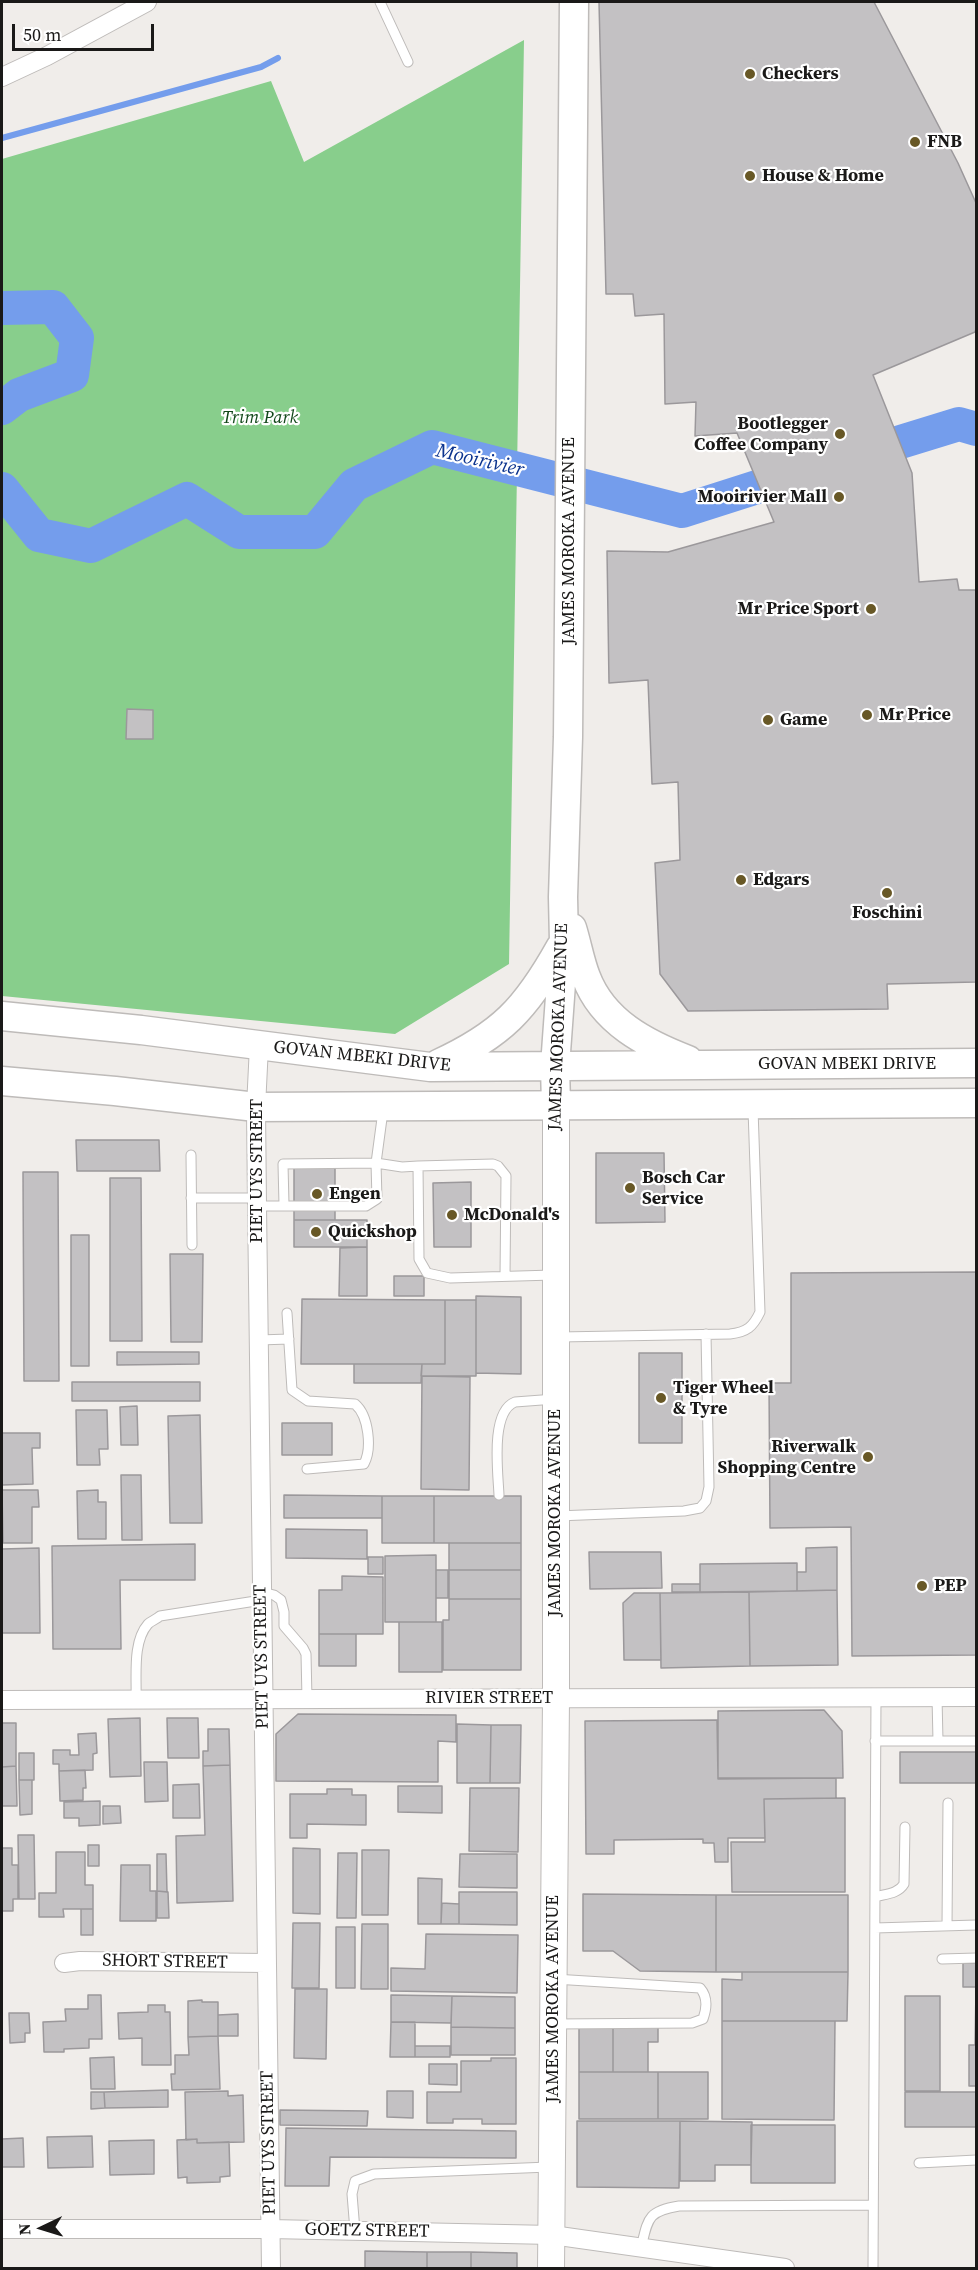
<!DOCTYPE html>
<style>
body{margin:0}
#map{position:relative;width:978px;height:2270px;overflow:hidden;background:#f0edea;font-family:"Source Serif 4",serif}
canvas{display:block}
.frame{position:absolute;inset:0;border:3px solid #1a1918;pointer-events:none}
.north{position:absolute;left:12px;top:2198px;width:60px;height:60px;-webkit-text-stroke:4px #fff;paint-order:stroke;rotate:266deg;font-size:16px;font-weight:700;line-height:24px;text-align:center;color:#1a1918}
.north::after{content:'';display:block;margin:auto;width:21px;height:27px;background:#1a1918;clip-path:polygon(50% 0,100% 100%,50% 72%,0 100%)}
.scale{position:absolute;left:12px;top:24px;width:142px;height:27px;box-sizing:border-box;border:3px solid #1a1918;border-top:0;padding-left:8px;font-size:18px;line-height:21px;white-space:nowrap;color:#1a1918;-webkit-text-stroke:4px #fff;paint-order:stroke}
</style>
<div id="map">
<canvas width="978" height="2270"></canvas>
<div class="frame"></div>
<div class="north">N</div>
<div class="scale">50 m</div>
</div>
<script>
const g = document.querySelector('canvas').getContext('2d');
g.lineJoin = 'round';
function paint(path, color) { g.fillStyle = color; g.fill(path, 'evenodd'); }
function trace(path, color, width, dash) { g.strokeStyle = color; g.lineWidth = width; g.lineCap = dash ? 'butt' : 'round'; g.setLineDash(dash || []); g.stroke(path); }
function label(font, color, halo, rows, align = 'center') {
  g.font = font + ' "Source Serif 4",serif'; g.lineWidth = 4.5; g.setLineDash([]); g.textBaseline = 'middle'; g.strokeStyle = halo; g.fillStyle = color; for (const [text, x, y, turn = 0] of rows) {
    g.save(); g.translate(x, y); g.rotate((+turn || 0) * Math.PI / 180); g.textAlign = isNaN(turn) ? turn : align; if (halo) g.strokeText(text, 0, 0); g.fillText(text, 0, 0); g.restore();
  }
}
const green = new Path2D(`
 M524 40 509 964 395 1034 2 996V159L271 81 304 162Z`);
const stream = new Path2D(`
 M2 138 261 67 278 58`);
const river = new Path2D(`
 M2 308 53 307 77 338 72 375 19 395 2 408
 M855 456 959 424 976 429
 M2 489 39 535 91 546 187 499 239 532H315L354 485 432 447 682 511 804 472`);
const building = new Path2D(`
 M599 2H874L958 163 976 203V329L975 332 873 375 912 473 919 582 957 579 959 590H976V982L887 984 888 1009 688 1011 660 974 655 863 680 860 678 782 652 784 648 680 609 683 607 551 668 552 774 522 737 433 695 436 696 402 665 404 664 314 635 316 633 294H606Z
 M127 709 153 710V739H126Z
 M76 1140H159L160 1171H77Z
 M596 1153H664L665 1222 596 1223Z
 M294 1166H335V1220H294Z
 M23 1172H58L59 1381H24Z
 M110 1178H141L142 1341H110Z
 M471 1182V1247H434L433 1183Z
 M294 1220H367V1247H294Z
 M71 1235H89V1366H71Z
 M367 1247V1296H339L340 1248Z
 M170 1254H203L202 1342H171Z
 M976 1272V1655L852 1656 851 1527 770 1528 769 1383H791V1273Z
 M394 1276H424V1296H394Z
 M476 1296 521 1297V1374L476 1373Z
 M302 1299 445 1300V1364H301Z
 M445 1300H476V1376H421L422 1364H445Z
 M117 1352H199V1364L117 1365Z
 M639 1353H682V1443H639Z
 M354 1364H422L421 1383H354Z
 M422 1376 470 1377 469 1490 421 1489Z
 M72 1382H200V1401H72Z
 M137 1406 138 1445H121L120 1407Z
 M76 1410H107L108 1449H99L100 1465H77Z
 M200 1415 202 1523H170L168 1416Z
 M282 1423H332V1455H282Z
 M2 1433H40V1448H32L33 1484 2 1485Z
 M121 1475H141L142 1540H122Z
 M2 1490H38L39 1507H32V1543H3Z
 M98 1490V1502H106V1539H78L77 1491Z
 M284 1495 382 1496V1518H284Z
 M382 1496H434V1543H382Z
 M434 1496H521V1543H434Z
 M286 1529 367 1530V1559L286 1558Z
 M449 1543H521V1570H449Z
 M195 1544V1580H120L121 1649H53L52 1546Z
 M837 1547V1590L797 1591V1572H806V1548Z
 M39 1548 40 1633H2V1549Z
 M589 1552H661L662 1588 590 1589Z
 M436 1555V1622H385V1556Z
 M368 1557H383V1574H368Z
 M797 1563V1591L700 1592V1564Z
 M436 1570H448V1598H436Z
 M449 1570H521V1599H449Z
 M342 1576 383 1577V1634H319V1590H342Z
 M672 1584H700V1592H672Z
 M837 1590 838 1665 750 1666 749 1592Z
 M749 1592 750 1666 661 1668 660 1593Z
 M634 1593H660L661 1660H624L623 1603Z
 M449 1599H521V1670H443V1620H449Z
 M399 1622H442V1672H399Z
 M319 1634H356V1666H319Z
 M824 1710 842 1731 843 1778H718V1711Z
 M298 1714 456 1715V1742L438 1741V1782L276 1781V1734Z
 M140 1718 141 1776 110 1777 108 1719Z
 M167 1718H198L199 1758H168Z
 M717 1720 718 1779 836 1778V1798L764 1799 765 1838H728V1862H715L714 1843H703V1839L614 1840V1854H586L585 1721Z
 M2 1723H16V1766L2 1767Z
 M457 1724 491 1725 490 1783H457Z
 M491 1725H521L520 1783H490Z
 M208 1729H229L230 1765 203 1766V1751H208Z
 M96 1733 97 1753 93 1754V1770L59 1771V1764H53V1750H70V1755H79L78 1734Z
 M900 1752H976V1783H900Z
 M19 1753H34V1780H19Z
 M144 1762H167L168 1801 145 1802Z
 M230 1765 233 1901 177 1903 176 1836 205 1835 203 1766Z
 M16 1766 17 1806H2V1767Z
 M85 1770 86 1788H83V1800L60 1801 59 1771Z
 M19 1780H32V1814L20 1815Z
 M199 1784 200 1818H173V1785Z
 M398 1786H442V1813L398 1812Z
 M470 1788H519L518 1852 469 1851Z
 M327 1789H352V1795H366V1825L307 1824V1838H290V1794H327Z
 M845 1798V1892H732L731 1842H765L764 1799Z
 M100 1801V1825L79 1826V1818H64V1802Z
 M103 1806H120L121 1823 103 1824Z
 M18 1835H34L35 1899H19Z
 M88 1845H99V1866H88Z
 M2 1848H12V1865H18V1899H13V1911H2Z
 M293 1848 320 1849V1914L293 1913Z
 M362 1850H389L388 1915H362Z
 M56 1852H85V1885H93V1909H63L64 1917H39V1893H56Z
 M338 1853H357L356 1918H337Z
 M157 1854H166L167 1892 157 1891Z
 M460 1854H517V1888L459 1887Z
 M121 1865H150V1891H156V1921H120Z
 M418 1878 442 1879 441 1924H418Z
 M157 1891 168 1892 169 1918H157Z
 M459 1892H517V1925L459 1924Z
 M583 1894 716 1895V1972L640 1971 613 1951H583Z
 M716 1895H848V1972H716Z
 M442 1903 459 1904V1924H441Z
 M81 1909H93V1935H81Z
 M293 1923H320L319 1988H292Z
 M362 1924H388V1989H361Z
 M336 1927H355V1988H336Z
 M426 1934 518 1935 517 1993 391 1991V1968L425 1969Z
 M963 1963H976V1987H963Z
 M742 1972H848L847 2021H722V1979L742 1980Z
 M295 1989H327L326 2059 294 2058Z
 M976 1989V2086H969V2045H975Z
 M88 1995H101L102 2039H89V2048L64 2049V2052H44L43 2022 66 2021 65 2009H88Z
 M391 1995 452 1996 451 2023 391 2022Z
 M452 1996 515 1997V2028L451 2027Z
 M905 1996H940V2091H905Z
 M202 2000V2002H218V2036L188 2037V2001Z
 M148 2005H165V2012H170L171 2065H142V2038L119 2039 118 2013 148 2012Z
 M9 2013H29L30 2033H25V2042L10 2043Z
 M238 2014V2036H218V2015Z
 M722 2021H835L834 2120 722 2119Z
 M391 2022H415V2057H390Z
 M579 2023H613V2072H579Z
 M613 2023H658V2042H648V2072H613Z
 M451 2027 515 2028V2055H451Z
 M218 2036 220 2089 172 2090 171 2074H175V2055H189L188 2037Z
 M415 2046H450V2057H415Z
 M114 2057 115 2089H91L90 2058Z
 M491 2058H516V2124H482V2119H453V2123H427V2092H461V2061H491Z
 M429 2064H457V2085L429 2084Z
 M579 2072H658V2119H579Z
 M658 2072H708V2119H658Z
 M168 2090V2107L105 2108 104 2092Z
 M228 2091V2096L243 2095 244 2142 197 2143V2139L186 2140 185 2092Z
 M387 2091H413V2118L387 2117Z
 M91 2092H104L105 2108 91 2109Z
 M905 2092H976V2127H905Z
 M280 2110 368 2111 367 2126 280 2125Z
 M577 2121H680L679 2188 577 2187Z
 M680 2121 752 2122 751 2165H715V2181H680Z
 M751 2125H835V2183H751Z
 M286 2128 516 2131V2158L330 2157 329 2186H285Z
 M92 2136 93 2167 48 2168 47 2137Z
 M23 2138 24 2167H2V2139Z
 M197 2139V2143L229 2142 230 2176 220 2177V2182L187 2183V2177L178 2178 177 2140Z
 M154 2140V2174L110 2175 109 2141Z
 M365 2251 427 2252V2268H365Z
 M427 2252H471V2268H427Z
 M471 2252 517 2253V2268H471Z`);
const lane = new Path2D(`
 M380 2 408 62
 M191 1155 192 1245
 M191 1198H257
 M284 1205 283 1164 376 1163 383 1111
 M257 1206H366L377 1199 376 1163 402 1167 418 1166
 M505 1276 506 1176 498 1166 493 1164 418 1166 419 1259 427 1273 450 1278 553 1275
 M287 1313 292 1390 308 1401 355 1404C369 1416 372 1449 364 1464L307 1469
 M559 1337 730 1334C747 1332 753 1327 760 1312L753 1109
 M259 1340 289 1339
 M499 1495C498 1472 490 1412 515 1402L555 1399
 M557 1516 684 1511 700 1508 706 1501 709 1487 706 1334
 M262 1592 274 1595 281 1600 284 1612V1626L303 1648 306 1654 307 1699
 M937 1697 938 1741
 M136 1699C137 1677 132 1642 148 1624 151 1621 157 1619 160 1616L262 1600
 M875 1741H976
 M875 1897C885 1894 898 1894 904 1884L905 1827
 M947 1926 948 1803
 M875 1928 976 1925
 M942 1959 976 1958
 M554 1979 700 1988C708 1997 707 2008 703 2019L692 2023 555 2024
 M919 2163 976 2160
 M355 2231 352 2194 355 2181 374 2174 549 2167
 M641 2248C648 2219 647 2211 679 2206L873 2205
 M873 2268 876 1697`);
const street = new Path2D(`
 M2 77 47 56 147 2
 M259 1046 256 1107 257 1206 271 2268
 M2 1700 976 1697
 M64 1963 80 1961 266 1963
 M2 2229H270L552 2235 785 2268`);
const secondary = new Path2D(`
 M551 2268 556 1698V1105`);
const primary = new Path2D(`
 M572 928C577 944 580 962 586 977 603 1022 646 1044 688 1060
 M2 1016 141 1030 430 1067 976 1063
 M438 1064C501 1035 526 1009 560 948
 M2 1081 115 1091 256 1107 976 1103
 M556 1105 555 1066 564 942 563 897 568 737 574 2`);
const markers = [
 [750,74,6,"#685826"],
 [915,142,6,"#685826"],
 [750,176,6,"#685826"],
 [840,434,6,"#685826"],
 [839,497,6,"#685826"],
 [871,609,6,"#685826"],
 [867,715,6,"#685826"],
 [768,720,6,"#685826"],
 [741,880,6,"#685826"],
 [887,893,6,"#685826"],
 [630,1188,6,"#685826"],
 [317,1194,6,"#685826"],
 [452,1215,6,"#685826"],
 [316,1232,6,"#685826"],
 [661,1398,6,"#685826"],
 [868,1457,6,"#685826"],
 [922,1586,6,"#685826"]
];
const poiNames = [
 ["Checkers",762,74],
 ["FNB",927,142],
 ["House & Home",762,176],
 ["Bootlegger",828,424,"right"],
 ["Coffee Company",828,445,"right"],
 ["Mooirivier Mall",827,497,"right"],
 ["Mr Price Sport",859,609,"right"],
 ["Mr Price",879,715],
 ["Game",780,720],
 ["Edgars",753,880],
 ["Foschini",887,913,"center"],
 ["Bosch Car",642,1178],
 ["Service",642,1199],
 ["Engen",329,1194],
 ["McDonald's",464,1215],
 ["Quickshop",328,1232],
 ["Tiger Wheel",673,1388],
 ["& Tyre",673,1409],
 ["Riverwalk",856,1447,"right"],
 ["Shopping Centre",856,1468,"right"],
 ["PEP",934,1586]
];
const parkNames = [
 ["Trim Park",260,418]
];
const streetNames = [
 ["JAMES MOROKA AVENUE",569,541,-90],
 ["JAMES MOROKA AVENUE",559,1027,-88],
 ["GOVAN MBEKI DRIVE",362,1057,6],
 ["GOVAN MBEKI DRIVE",847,1064],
 ["PIET UYS STREET",257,1171,-90],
 ["JAMES MOROKA AVENUE",555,1513,-90],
 ["PIET UYS STREET",262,1657,-91],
 ["RIVIER STREET",489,1698],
 ["SHORT STREET",165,1962,1],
 ["JAMES MOROKA AVENUE",553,1999,-90],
 ["PIET UYS STREET",269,2143,-91],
 ["GOETZ STREET",367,2231,1]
];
const waterNames = [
 ["Mooirivier",480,461,13]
];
paint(green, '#88ce8c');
trace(stream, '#749dec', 6);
trace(river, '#749dec', 34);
paint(building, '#c3c1c3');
trace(building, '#9b989b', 1.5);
trace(lane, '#bebbb9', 11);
trace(street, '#bebbb9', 20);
trace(secondary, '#bebbb9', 28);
trace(primary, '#bebbb9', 31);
trace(lane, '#fff', 9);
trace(street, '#fff', 18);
trace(secondary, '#fff', 26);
trace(primary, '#fff', 28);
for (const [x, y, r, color] of markers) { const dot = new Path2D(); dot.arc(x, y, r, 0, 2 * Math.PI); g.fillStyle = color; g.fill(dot); trace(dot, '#fff', 2); }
label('bold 18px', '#1a1918', '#fff', poiNames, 'left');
label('italic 18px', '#12481a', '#fff', parkNames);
label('18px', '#1a1918', '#fff', streetNames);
label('italic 20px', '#0c348e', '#fff', waterNames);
</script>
